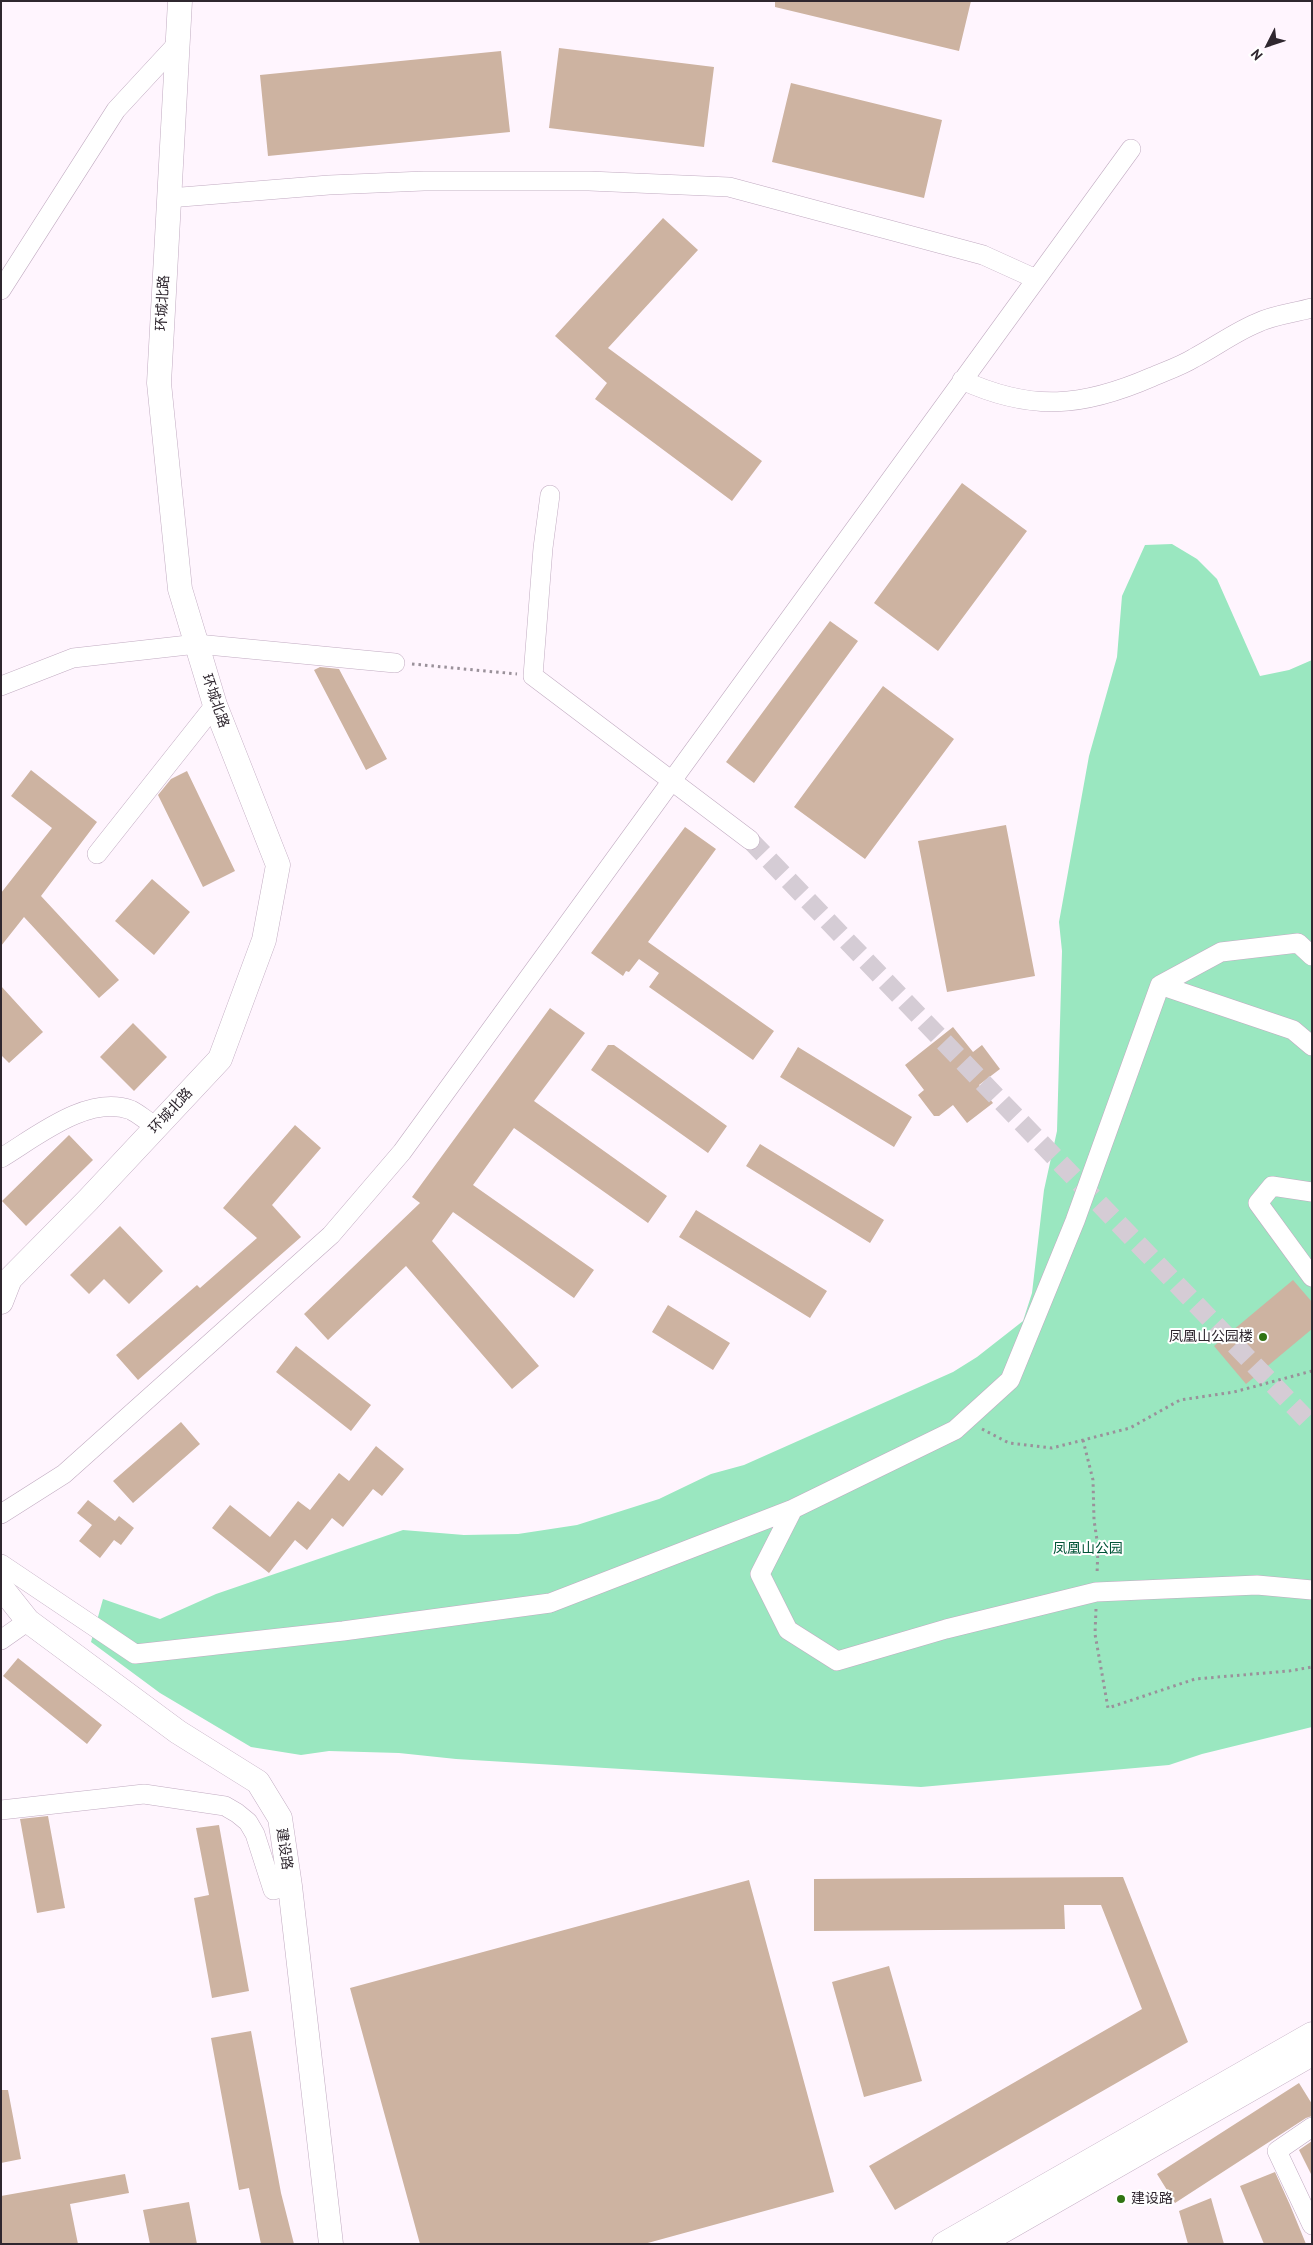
<!DOCTYPE html>
<meta charset="utf-8">
<style>
body{margin:0}
#map{position:relative;width:1313px;height:2245px;overflow:hidden;background:#fff5fe;font-family:"PT Sans",sans-serif}
canvas{display:block}
.frame{position:absolute;inset:0;border:2px solid #2f272f;pointer-events:none}
.north{position:absolute;left:1243px;top:20px;width:50px;height:50px;-webkit-text-stroke:4px #fff;paint-order:stroke;rotate:229deg;font-size:14px;font-weight:700;line-height:20px;text-align:center;color:#2f272f}
.north::after{content:'';display:block;margin:auto;width:18px;height:22px;background:#2f272f;clip-path:polygon(50% 0,100% 100%,50% 72%,0 100%)}
</style>
<div id="map">
<canvas width="1313" height="2245"></canvas>
<div class="frame"></div>
<div class="north">N</div>
</div>
<script>
const g = document.querySelector('canvas').getContext('2d');
g.lineJoin = 'round';
function paint(path, color) { g.fillStyle = color; g.fill(path, 'evenodd'); }
function trace(path, color, width, dash) { g.strokeStyle = color; g.lineWidth = width; g.lineCap = dash ? 'butt' : 'round'; g.setLineDash(dash || []); g.stroke(path); }
function label(font, color, halo, rows, align = 'center') {
  g.font = font + ' "PT Sans","Noto Sans SC",sans-serif'; g.lineWidth = 4; g.setLineDash([]); g.textBaseline = 'middle'; g.strokeStyle = halo; g.fillStyle = color; for (const [text, x, y, turn = 0] of rows) {
    g.save(); g.translate(x, y); g.rotate((+turn || 0) * Math.PI / 180); g.textAlign = isNaN(turn) ? turn : align; if (halo) g.strokeText(text, 0, 0); g.fillText(text, 0, 0); g.restore();
  }
}
const green = new Path2D(`
 M1172 544 1197 559 1217 579 1260 676 1289 670 1312 660V1727L1202 1754 1169 1765 921 1787 456 1759 399 1753 329 1751 301 1755 251 1747 160 1693 91 1642 103 1599 160 1619 216 1594 403 1530 464 1535 518 1534 577 1525 659 1499 711 1474 744 1465 953 1372 977 1357 1023 1321 1032 1293 1044 1190 1057 1131 1062 951 1059 922 1089 756 1117 657 1122 596 1145 545Z`);
const building = new Path2D(`
 M775 1H971L959 51 775 7Z
 M559 48 714 67 704 147 549 128Z
 M501 51 510 132 268 156 260 75Z
 M791 83 942 120 924 198 772 162Z
 M663 218 698 250 608 348 762 461 732 501 595 399 607 383 555 336Z
 M962 483 1027 531 938 651 874 603Z
 M830 621 858 641 754 783 726 762Z
 M320 667 339 669 387 759 366 770 314 670Z
 M883 686 954 739 865 859 794 807Z
 M31 770 97 822 41 896 119 980 99 998 24 917 1 946V893L52 828 11 796Z
 M187 771 235 871 203 887 158 795 171 779Z
 M1006 825 1035 976 947 992 918 841Z
 M685 827 716 849 648 942 774 1031 753 1060 649 987 659 973 639 959 629 972 626 971 623 976 591 953Z
 M152 879 190 912 154 955 115 921Z
 M1 986 43 1032 9 1063 1 1055Z
 M550 1008 585 1033 534 1101 667 1196 648 1223 514 1128 473 1185 594 1270 574 1298 453 1212 432 1241 539 1366 512 1389 406 1266 328 1340 304 1314 420 1203 412 1197Z
 M133 1023 167 1057 134 1091 100 1057Z
 M953 1027 973 1052 982 1045 1000 1069 979 1085 993 1103 967 1123 953 1105 939 1116H934L918 1095 924 1090 905 1065Z
 M608 1045H614L727 1126 708 1153 591 1070Z
 M798 1047 912 1117 894 1147 780 1077Z
 M295 1125 321 1148 272 1205 301 1237 138 1380 116 1355 197 1285 200 1288 257 1238 223 1208Z
 M69 1135 93 1160 26 1226 2 1201Z
 M760 1144 884 1220 870 1243 746 1166Z
 M696 1210 827 1291 810 1318 679 1237Z
 M120 1226 163 1271 129 1304 104 1279 89 1294 70 1275Z
 M1293 1280 1312 1302V1329L1246 1384 1214 1346Z
 M668 1305 730 1343 713 1370 652 1332Z
 M296 1346 371 1405 351 1431 276 1372Z
 M181 1422 200 1444 133 1503 113 1481Z
 M376 1446 404 1469 382 1496 373 1489 343 1527 332 1518 307 1550 295 1540 269 1573 212 1528 230 1505 270 1537 298 1501 310 1510 339 1473 349 1481Z
 M88 1500 115 1521 119 1516 134 1528 121 1545 114 1540 100 1558 79 1541 92 1525 77 1513Z
 M18 1658 102 1725 87 1744 3 1676Z
 M48 1816 65 1908 37 1913 20 1819Z
 M219 1825 249 1991 212 1998 194 1898 209 1895 196 1828Z
 M1123 1877 1188 2042 895 2210 869 2166 1142 2009 1101 1905H1064L1065 1929 814 1931V1879Z
 M749 1880 834 2192 644 2244H420L350 1988Z
 M889 1966 922 2081 864 2097 832 1982Z
 M251 2031 281 2193 294 2244H261L249 2188 239 2190 211 2038Z
 M1299 2083 1312 2104V2116L1306 2118 1175 2203 1157 2174Z
 M1 2090H8L21 2159 1 2163Z
 M1312 2141V2176L1299 2150Z
 M1275 2172 1290 2205 1306 2244H1264L1240 2186Z
 M125 2174 129 2193 70 2204 78 2244H1V2196Z
 M1211 2198 1224 2244H1188L1179 2211Z
 M189 2202 197 2244H150L143 2210Z`);
const minorTunnel = new Path2D(`
 M750 840 1312 1425`);
const path = new Path2D(`
 M412 664 517 674
 M982 1429 1009 1443 1052 1448 1130 1428 1180 1400 1234 1392 1312 1371
 M1083 1440 1093 1480 1094 1520 1098 1547 1097 1575
 M1096 1609 1095 1634 1108 1708 1195 1679 1289 1671 1312 1667`);
const minor = new Path2D(`
 M169 198 329 185 424 181H589L729 187 983 255 1036 279
 M1 290 116 110 177 44
 M962 380C1032 412 1083 407 1152 377 1166 371 1181 366 1194 358 1215 347 1235 332 1257 323 1273 315 1294 313 1312 308
 M550 495 543 548 533 676 750 840
 M1 686 73 658 197 644 395 663
 M97 854 215 705
 M1160 985 1221 952 1298 943 1312 956
 M1 1158C36 1137 88 1094 131 1110 139 1114 148 1122 157 1127
 M1312 1192 1272 1186 1258 1203 1312 1277
 M793 1509 955 1430 1010 1380 1075 1221 1160 985 1293 1030 1312 1046
 M1 1514 64 1474 331 1235 402 1152 1131 149
 M1 1564 135 1654 343 1631 550 1603 793 1509 760 1574 788 1630 837 1661 946 1629 1096 1592 1257 1585 1312 1590
 M1 1640 28 1621
 M1 1810 144 1794 225 1806 237 1813 248 1822 255 1834 273 1890 290 1886
 M1312 2127 1277 2151 1312 2225`);
const major = new Path2D(`
 M1 1302 10 1279 88 1200 220 1059 264 940 278 865 215 705 180 589 159 383 180 1
 M1 1587 28 1621 178 1732 258 1782 280 1818 290 1886 331 2244
 M944 2244 1312 2034
 M980 2244 1312 2054`);
const markers = [
 [1263,1337,5,"#307312"],
 [1121,2199,5,"#307312"]
];
const streetNames = [
 ["环城北路",163,303,-87],
 ["环城北路",215,701,71],
 ["环城北路",171,1111,-47],
 ["建设路",284,1849,82]
];
const poiNames = [
 ["凤凰山公园楼",1253,1337],
 ["建设路",1131,2199,"left"]
];
const parkNames = [
 ["凤凰山公园",1088,1549]
];
paint(green, '#9ae7c0');
paint(building, '#cdb3a1');
trace(minorTunnel, '#d5ccd5', 19, [19, 9]);
trace(minor, '#c1abc1', 20);
trace(major, '#c1abc1', 25);
trace(path, '#9a919a', 3, [2.5, 4]);
trace(minor, '#fff', 19);
trace(major, '#fff', 24);
for (const [x, y, r, color] of markers) { const dot = new Path2D(); dot.arc(x, y, r, 0, 2 * Math.PI); g.fillStyle = color; g.fill(dot); trace(dot, '#fff', 2); }
label('14px', '#2f272f', '#fff', streetNames);
label('14px', '#2f272f', '#fff', poiNames, 'right');
label('14px', '#015437', '#fff', parkNames);
</script>
